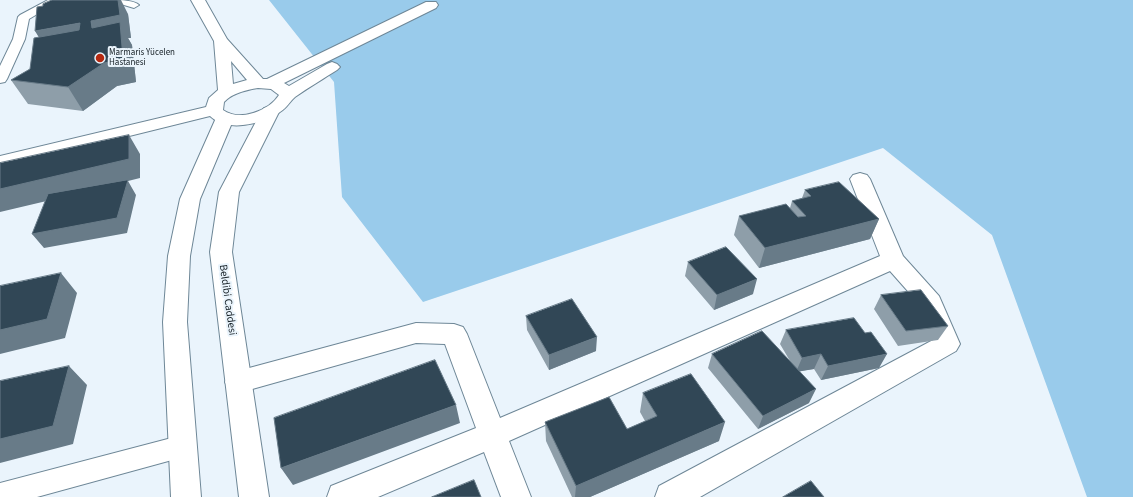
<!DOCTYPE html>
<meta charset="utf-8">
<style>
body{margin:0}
canvas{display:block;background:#eaf4fc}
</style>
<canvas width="1133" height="497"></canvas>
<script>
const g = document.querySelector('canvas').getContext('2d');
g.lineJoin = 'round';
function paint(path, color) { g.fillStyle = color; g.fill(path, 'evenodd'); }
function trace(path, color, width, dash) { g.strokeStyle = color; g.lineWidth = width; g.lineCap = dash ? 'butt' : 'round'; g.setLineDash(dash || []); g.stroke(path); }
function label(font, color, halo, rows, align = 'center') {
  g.font = font + ' "Source Sans 3",sans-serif'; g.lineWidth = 4; g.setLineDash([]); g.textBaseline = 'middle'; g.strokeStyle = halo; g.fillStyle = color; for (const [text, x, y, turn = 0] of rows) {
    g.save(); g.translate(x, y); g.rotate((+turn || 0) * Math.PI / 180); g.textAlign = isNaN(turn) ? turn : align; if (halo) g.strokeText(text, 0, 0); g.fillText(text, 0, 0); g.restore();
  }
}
const forest = new Path2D(`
 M269 0H1133V497H1087L992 235 883 148 423 302 342 197 334 82Z`);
const service = new Path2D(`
 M48 0H61L29 19 25 39 7 79 5 82 0 83V66L13 39 18 17 20 15Z
 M113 0C121 0 133 0 139 5L134 8 114 2Z
 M183 435 191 438 195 446 191 454 183 457 37 497H0V483Z`);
const minor = new Path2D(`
 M191 0H205L227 39 263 79H267L426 2H436L438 5 436 8 284 83 289 86 327 64 332 62 337 64 340 67 337 70C323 79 309 87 295 97 290 101 287 108 280 112 263 124 227 133 210 116L0 168V156L206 107 209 98 218 90 214 41ZM231 61 247 80 233 84ZM258 88 271 89 279 95C269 111 239 122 223 110L224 102C232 93 246 90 258 88Z
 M860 173 867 175 870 179 903 256 939 296 960 344 956 351 700 497H655L659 486 933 340 921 306 890 271 509 441 531 497H501L484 452 378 497H327L331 486 476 428 445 344 416 343 238 393 229 390 225 382 229 374 238 371 416 323 454 324 463 327 467 334 500 418 880 256 850 179 853 175Z`);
const tertiary = new Path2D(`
 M270 107 276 108 279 112 239 192 232 252 269 497H239L210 252 219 192 261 112 264 108Z
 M225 113 231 114 234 118 200 199 190 256 187 322 201 497H171L163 322 168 256 180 199 216 118 219 114Z`);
const wall = new Path2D(`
 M128 14 131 38H128L132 45 136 82 117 86 83 111 28 104 11 80 30 69 38 38Z
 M805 190 879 219 870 239 759 268 734 235 739 216 790 208 792 201 802 198Z
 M688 262 753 294 714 310 685 276Z
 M881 295 948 326 938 340 898 346 874 309Z
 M526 316 596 351 549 370 527 330Z
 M786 330 879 368 821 380 814 369 800 371 809 403 758 429 708 368 712 354 790 361 780 344Z
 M643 393 719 441 590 497H572L546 441 545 422 627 429 645 421 640 412Z`);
const shadedWall = new Path2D(`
 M118 0H121L128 14 131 38H128L132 45 136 82 117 86 83 111 68 87 92 28 91 21Z
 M80 23 92 46 49 54 35 31Z
 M129 135 140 154V178L128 181 136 195 127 233 44 248 32 234 127 182 0 212V189Z
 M879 219 870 239 759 268 765 248Z
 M61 273 77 293 65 338 0 354V330Z
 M757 279 753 294 714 310 717 295Z
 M597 337 596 351 549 370V355Z
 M821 354 814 369 796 372 802 358Z
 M887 354 879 368 821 380 828 366Z
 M69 366 87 385 73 444 0 463V439Z
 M816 389 809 403 758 429 763 416Z
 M456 405 460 423 293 485 281 468Z
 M725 422 719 441 590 497H575L576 486Z`);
const building = new Path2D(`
 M52 0H118L120 15 91 21 92 28 120 22 123 59 104 63 68 87 11 80 30 69 34 38 79 30 80 23 35 31 37 7 43 6V4Z
 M129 135V159L0 189V163Z
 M128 180 117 218 32 234 48 194Z
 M839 182 879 219 765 248 739 216 786 204 798 217 806 216 792 201 811 196 805 190Z
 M726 247 757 279 717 295 688 262Z
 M61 273 47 319 0 330V286Z
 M921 290 948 326 906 331 881 295Z
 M572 299 597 337 549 355 526 316Z
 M854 318 865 333 871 332 887 354 828 366 821 354 802 358 786 330Z
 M762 331 816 389 763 416 712 354Z
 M435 360 456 405 281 468 274 418Z
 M69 366 53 426 0 439V381Z
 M691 374 725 422 576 486 545 422 609 397 627 429 657 416 643 393Z
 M474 480 481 497H432Z
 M811 481 824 497H783Z`);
const markers = [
 [100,58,5,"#b52911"]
];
const farPoinames = [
 ["Marmaris Yücelen",109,53],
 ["Hastanesi",109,63]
];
const streetNames = [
 ["Beldibi Caddesi",227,300,82]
];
paint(forest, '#99cbeb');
trace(service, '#6e8797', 2);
trace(minor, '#6e8797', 2);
trace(tertiary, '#6e8797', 2);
paint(service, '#fff');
paint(minor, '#fff');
paint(tertiary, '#fff');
paint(wall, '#8e9ea9');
paint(shadedWall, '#687b88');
paint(building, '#314756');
trace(building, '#687b88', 1);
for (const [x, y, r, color] of markers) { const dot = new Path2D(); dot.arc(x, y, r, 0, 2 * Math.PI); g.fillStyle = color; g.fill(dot); trace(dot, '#eaf4fc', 1.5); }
label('9px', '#151f25', '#eaf4fc', farPoinames, 'left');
label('11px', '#151f25', '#eaf4fc', streetNames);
</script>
